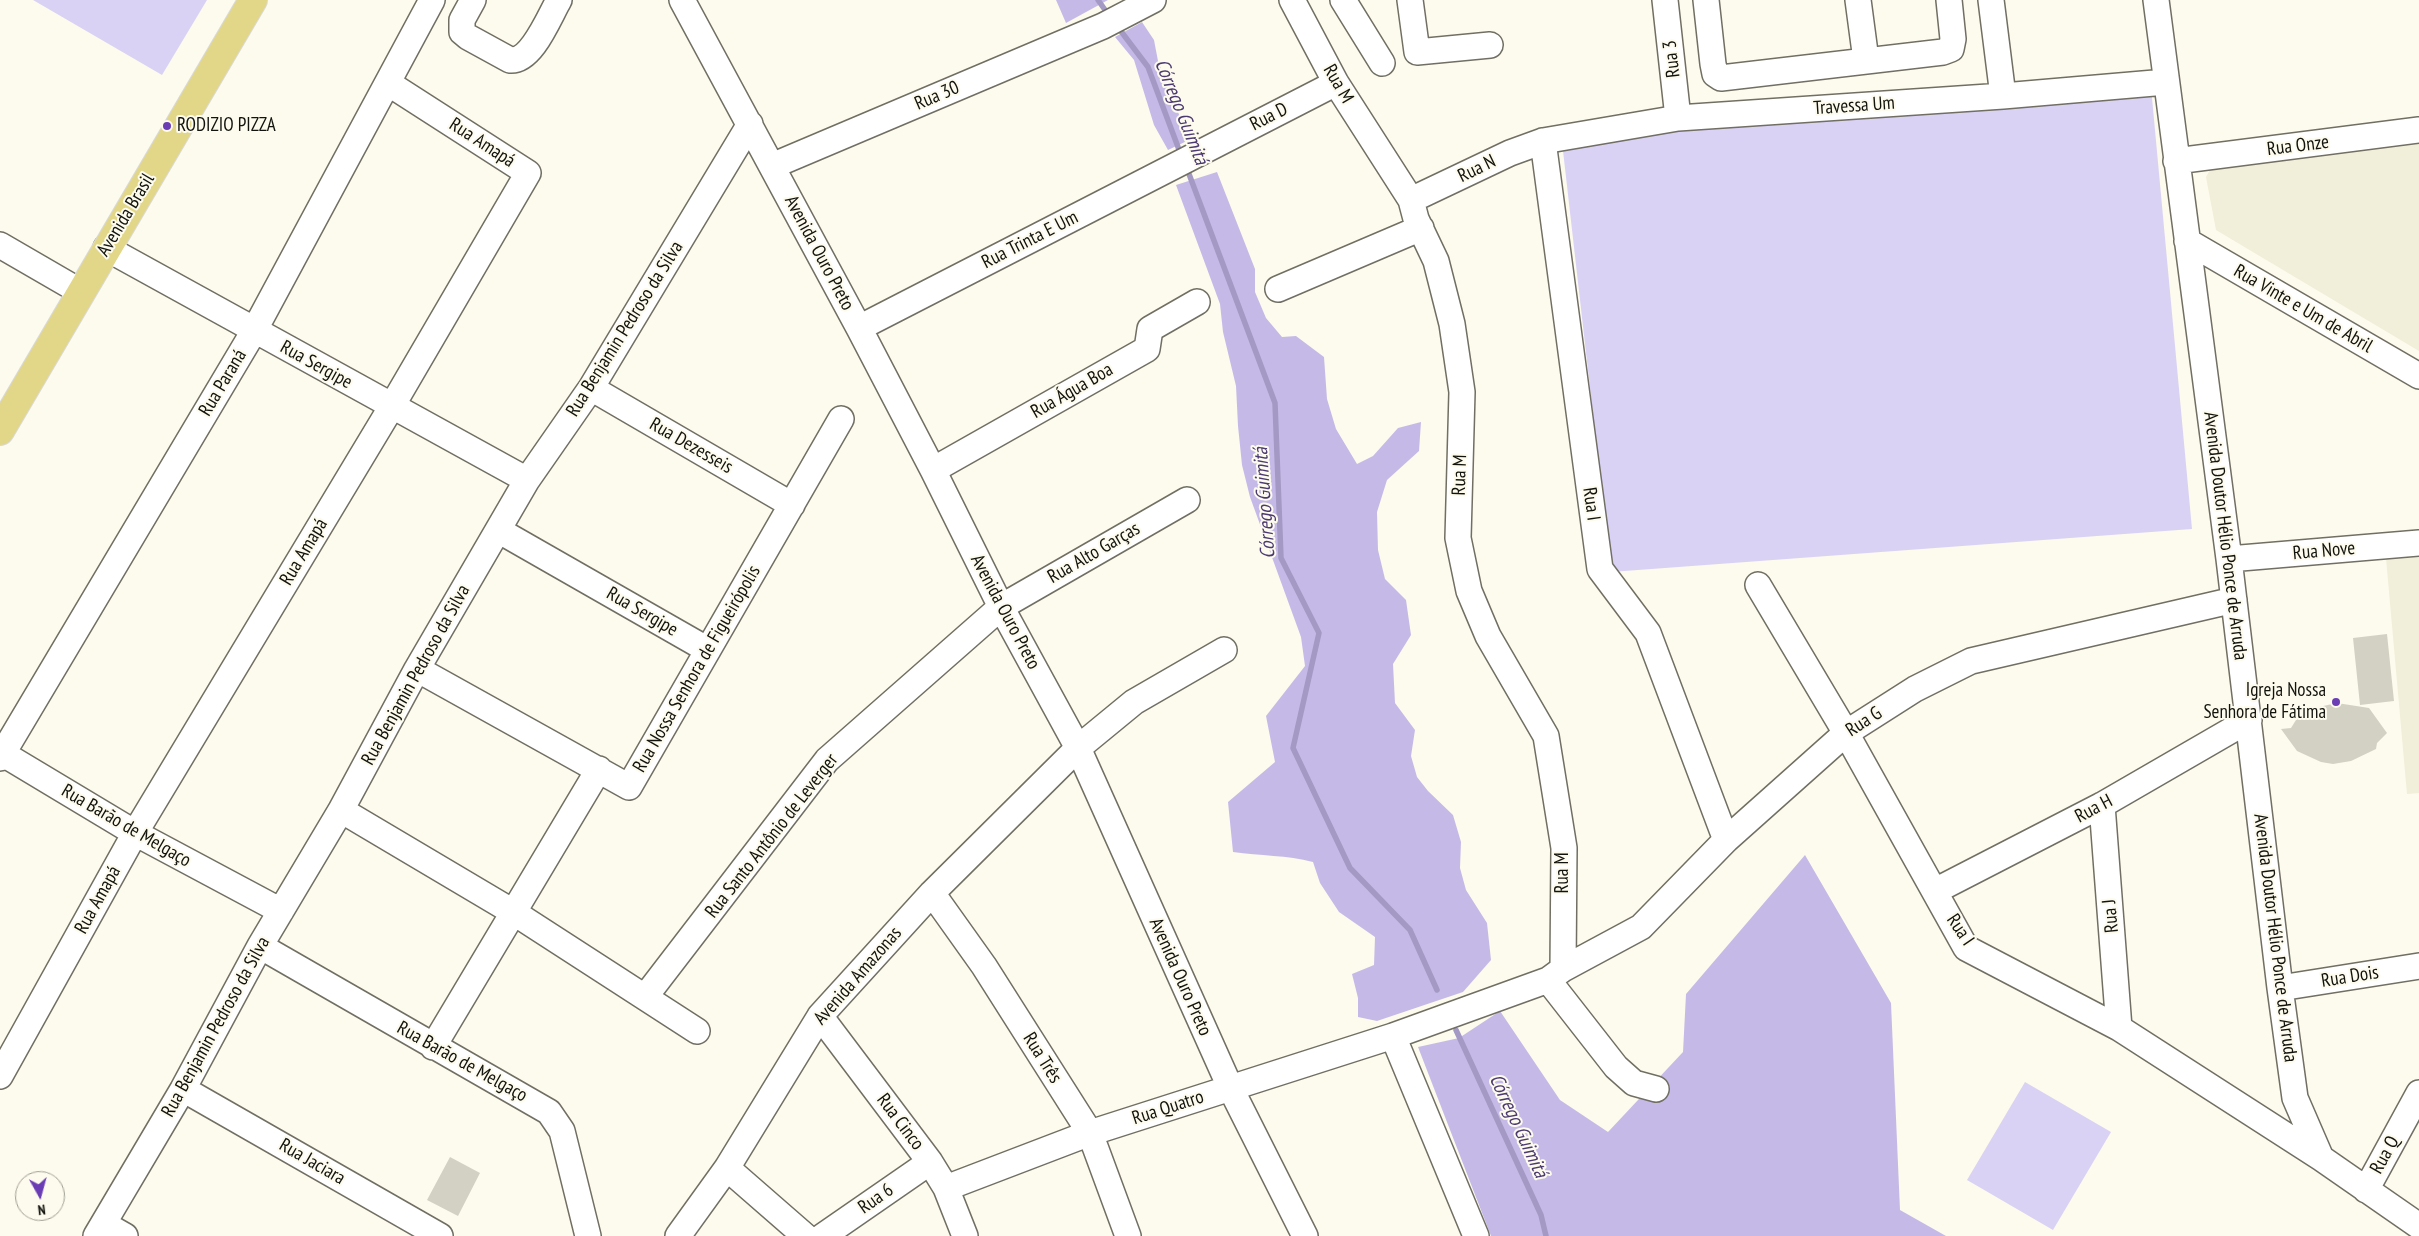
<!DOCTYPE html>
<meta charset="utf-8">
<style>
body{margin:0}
#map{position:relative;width:2419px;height:1236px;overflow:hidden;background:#fdfbed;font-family:"PT Sans Narrow",sans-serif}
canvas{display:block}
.north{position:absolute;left:15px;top:1171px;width:50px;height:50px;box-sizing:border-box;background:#fdfbed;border:1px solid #9f9e94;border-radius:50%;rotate:173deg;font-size:14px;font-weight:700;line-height:20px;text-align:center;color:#13130e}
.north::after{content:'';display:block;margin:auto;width:18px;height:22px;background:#6a3db5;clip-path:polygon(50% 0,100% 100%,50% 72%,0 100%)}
</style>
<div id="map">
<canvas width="2419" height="1236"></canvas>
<div class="north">N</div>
</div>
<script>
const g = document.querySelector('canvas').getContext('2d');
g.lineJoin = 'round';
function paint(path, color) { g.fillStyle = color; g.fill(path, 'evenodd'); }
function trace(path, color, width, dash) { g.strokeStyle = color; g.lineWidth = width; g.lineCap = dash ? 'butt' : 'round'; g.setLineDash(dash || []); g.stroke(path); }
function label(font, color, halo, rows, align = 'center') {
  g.font = font + ' "PT Sans Narrow",sans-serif'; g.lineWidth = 4; g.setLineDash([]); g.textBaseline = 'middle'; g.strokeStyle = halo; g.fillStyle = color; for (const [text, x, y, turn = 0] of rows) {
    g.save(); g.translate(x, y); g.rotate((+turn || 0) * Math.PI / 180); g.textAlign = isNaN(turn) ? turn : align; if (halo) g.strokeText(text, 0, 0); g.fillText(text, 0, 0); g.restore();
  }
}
const built = new Path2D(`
 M2419 140V351L2216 230 2206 177 2212 166Z
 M2419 555V793L2407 794 2386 558Z`);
const green = new Path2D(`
 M33 0H207L162 75Z
 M2151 87 2192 529 1611 572 1562 142Z
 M2025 1082 2111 1132 2053 1230 1967 1180Z`);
const forest = new Path2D(`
 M1056 0H1108L1066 23Z
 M1142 22 1154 40 1158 61 1189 140 1168 150 1154 125 1134 60 1115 37Z
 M1217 172 1255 269V292L1266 318 1282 337 1296 336 1324 357 1327 399 1336 429 1357 464 1373 456 1398 428 1421 422 1419 451 1387 480 1377 512 1378 550 1385 579 1406 600 1411 635 1393 664 1395 703 1415 730 1411 756 1417 777 1428 791 1453 815 1461 842 1460 868 1466 890 1487 923 1491 960 1463 992 1377 1021 1358 1017V998L1352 974 1374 965 1375 937 1339 912 1320 883 1313 862C1287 855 1260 856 1233 852L1228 802 1275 762 1266 716 1305 666 1301 637 1250 497 1242 465 1238 426 1236 386 1223 332 1220 304 1176 185Z
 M1805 855 1891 1003 1900 1210 1946 1236H1491L1418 1047 1459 1038 1500 1011 1560 1100 1608 1132 1683 1052 1686 994Z`);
const stream = new Path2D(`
 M1098 0 1110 17
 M1117 26 1148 67 1181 155
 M1186 166 1275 403 1281 558 1319 633 1293 748 1350 868 1410 930 1437 990
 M1456 1030 1541 1215 1546 1236`);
const building = new Path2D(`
 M2387 634 2394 701 2360 705 2353 638Z
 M2337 703 2369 708 2387 733 2377 743 2376 749 2351 761 2333 764 2321 762 2297 751 2281 729 2291 728 2296 720 2314 708Z
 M450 1157 480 1173 458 1216 427 1200Z`);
const minor = new Path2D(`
 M473 0 462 20V32L468 37 510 60C532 62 549 17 559 0
 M682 0 859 328 933 470 1001 607 1078 748 1230 1087 1305 1236
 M1292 0 1336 83 1411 200 1416 219 1436 261 1452 324 1462 392 1458 538 1469 591 1488 636 1546 736 1564 848 1563 969
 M1343 0 1382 63
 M1410 0 1417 52 1490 45
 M1665 0 1678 118
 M1706 0 1713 64 1715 74 1721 78 1943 52 1951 49 1953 39 1949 0
 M1858 0 1866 60
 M1991 0 2003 96
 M2156 0 2229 559 2280 988 2295 1098 2321 1158 2419 1226
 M1543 141 1600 569 1648 633 1726 840
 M2176 161 2419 130
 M772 166 1103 26 1153 0
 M1411 200 1510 153 1543 141 1678 118 2003 96 2166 82
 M2187 241 2419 376
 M0 245 81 292
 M106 248 527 480
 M1278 289 1421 228
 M859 328 1336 83
 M591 388 792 505
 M933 470 1147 349 1150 329 1197 302
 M498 530 708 650
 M2229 559 2419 543
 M1758 585 1846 733 1966 948 2119 1028 2321 1158
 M417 669 629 787 841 419
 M0 752 135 833 281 911
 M0 758 254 331 432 0
 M2102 805 2119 1028
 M341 810 513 912 697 1031
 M1935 891 2102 805 2249 720
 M932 893 984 966 1090 1133 1128 1236
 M260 946 549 1112 562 1131 588 1236
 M1548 980 1616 1067 1634 1083 1656 1089
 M2280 988 2419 966
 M645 997 827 760 1001 607 1187 500
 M820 1016 930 1162 946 1188 965 1236
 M1393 1036 1476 1236
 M433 1047 599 769
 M0 1076 135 833 392 406 528 173 388 83
 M183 1089 440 1236
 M727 1168 805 1236
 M946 1188 1090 1133 1393 1036 1548 980 1563 969 1641 927 1726 840 1846 733 1915 689 1971 661 2234 600
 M2366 1190 2419 1093
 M104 1224 125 1236
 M96 1236 183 1089 260 946 341 810 417 669 527 480 591 388 750 124
 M678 1236 727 1168 820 1016 932 893 1078 748 1134 702 1224 650
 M823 1236 930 1162`);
const major = new Path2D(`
 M0 431 253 0`);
const markers = [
 [167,126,5,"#6a3db5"],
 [2336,702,5,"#6a3db5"]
];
const streetNames = [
 ["Rua 3",1672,59,-96],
 ["Rua M",1338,84,60],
 ["Rua 30",937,96,-23],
 ["Travessa Um",1854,106,-4],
 ["Rua D",1269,117,-27],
 ["Rua Amapá",482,143,33],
 ["Rua Onze",2298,146,-7],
 ["Rua N",1477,169,-26],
 ["Avenida Brasil",126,215,-59],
 ["Rua Trinta E Um",1030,240,-27],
 ["Avenida Ouro Preto",819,253,62],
 ["Rua Vinte e Um de Abril",2303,309,30],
 ["Rua Benjamin Pedroso da Silva",625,329,-58],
 ["Rua Sergipe",316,365,29],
 ["Rua Paraná",223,383,-59],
 ["Rua Água Boa",1072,391,-30],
 ["Rua Dezesseis",691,446,30],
 ["Rua M",1460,475,-88],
 ["Rua I",1591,504,82],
 ["Avenida Doutor Hélio Ponce de Arruda",2225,536,83],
 ["Rua Nove",2324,551,-5],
 ["Rua Amapá",304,552,-59],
 ["Rua Alto Garças",1094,553,-30],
 ["Rua Sergipe",642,612,30],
 ["Avenida Ouro Preto",1005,612,62],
 ["Rua Nossa Senhora de Figueirópolis",697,669,-60],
 ["Rua Benjamin Pedroso da Silva",416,675,-61],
 ["Rua G",1864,722,-33],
 ["Rua H",2094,809,-28],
 ["Rua Barão de Melgaço",126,826,30],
 ["Rua Santo Antônio de Leverger",772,836,-52],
 ["Rua M",1563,873,-90],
 ["Rua Amapá",98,900,-61],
 ["Rua J",2111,916,-95],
 ["Rua I",1960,930,56],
 ["Avenida Doutor Hélio Ponce de Arruda",2275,938,83],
 ["Avenida Amazonas",858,976,-49],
 ["Avenida Ouro Preto",1180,977,66],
 ["Rua Dois",2350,977,-9],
 ["Rua Benjamin Pedroso da Silva",216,1027,-61],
 ["Rua Três",1042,1058,58],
 ["Rua Barão de Melgaço",462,1062,29],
 ["Rua Quatro",1168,1108,-18],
 ["Rua Cinco",900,1122,53],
 ["Rua Q",2385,1155,-61],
 ["Rua Jaciara",312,1162,30],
 ["Rua 6",876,1199,-35]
];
const poiNames = [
 ["RODIZIO PIZZA",177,126],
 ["Igreja Nossa",2326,691,"right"],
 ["Senhora de Fátima",2326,713,"right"]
];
const waterNames = [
 ["Córrego Guimitá",1181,112,68],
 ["Córrego Guimitá",1265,503,-94],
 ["Córrego Guimitá",1518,1126,65]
];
paint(built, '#f1eed9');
paint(green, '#dad2f4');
paint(forest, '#c5bae7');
trace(stream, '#a399c4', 5.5);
paint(building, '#d3d1c3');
trace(minor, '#716f63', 28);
trace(major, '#d9d9d8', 30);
trace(minor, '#fff', 25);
trace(major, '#e2d688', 28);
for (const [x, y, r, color] of markers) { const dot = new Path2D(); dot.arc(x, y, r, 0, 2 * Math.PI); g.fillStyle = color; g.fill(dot); trace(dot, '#fdfbed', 2); }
label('19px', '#13130e', '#fdfbed', streetNames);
label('19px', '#13130e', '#fdfbed', poiNames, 'left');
label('italic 20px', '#4b3a72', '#fdfbed', waterNames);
</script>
